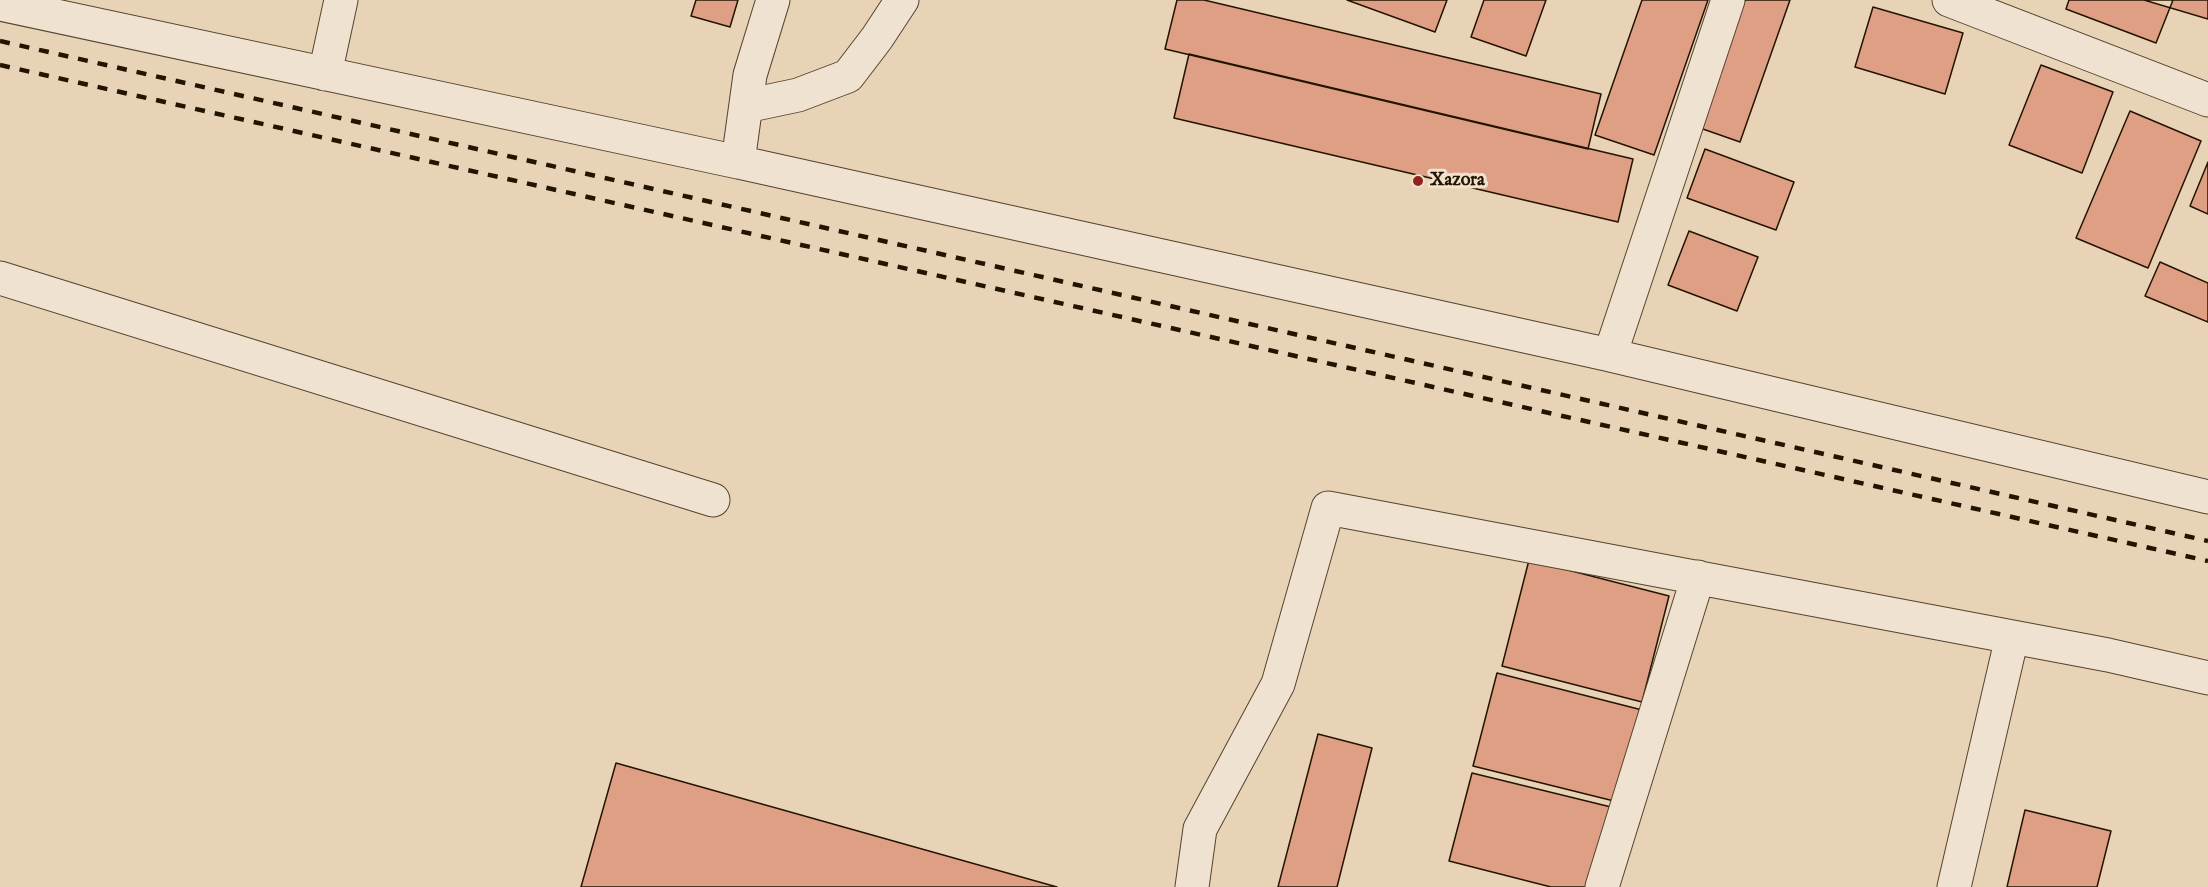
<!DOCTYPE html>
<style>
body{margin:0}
canvas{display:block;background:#e8d3b6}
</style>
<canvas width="2208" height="887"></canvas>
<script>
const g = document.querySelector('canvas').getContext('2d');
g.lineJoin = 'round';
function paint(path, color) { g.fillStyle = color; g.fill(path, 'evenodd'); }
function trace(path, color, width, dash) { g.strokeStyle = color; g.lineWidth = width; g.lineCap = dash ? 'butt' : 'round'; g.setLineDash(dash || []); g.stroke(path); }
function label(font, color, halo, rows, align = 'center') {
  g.font = font + ' "IM FELL English",serif'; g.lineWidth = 6; g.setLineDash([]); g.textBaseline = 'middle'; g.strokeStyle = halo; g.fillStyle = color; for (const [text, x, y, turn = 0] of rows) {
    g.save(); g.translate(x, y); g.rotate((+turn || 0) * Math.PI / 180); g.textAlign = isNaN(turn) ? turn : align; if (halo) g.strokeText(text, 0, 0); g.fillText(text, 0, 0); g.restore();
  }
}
const building = new Path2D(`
 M696 0H738L730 27 691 16Z
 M1177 0H1204L1601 94 1588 149 1165 49Z
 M1347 0H1447L1435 32Z
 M1484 0H1546L1526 56 1471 37Z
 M1642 0H1708L1654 155 1595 135Z
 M1745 0H1790L1740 142 1700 128Z
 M2069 0H2173L2156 43 2066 9Z
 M2144 0H2208V19Z
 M1873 7 1963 33 1945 94 1855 67Z
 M1189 54 1633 159 1618 222 1174 118Z
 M2041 65 2113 92 2082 173 2009 145Z
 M2130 111 2201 141 2148 268 2076 238Z
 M1705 149 1794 182 1776 230 1687 198Z
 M2208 162V214L2190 206Z
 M1689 231 1758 257 1737 311 1668 285Z
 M2160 262 2208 283V322L2145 296Z
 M1529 560 1669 596 1642 702 1502 666Z
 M1497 673 1646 711 1622 803 1473 766Z
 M1318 734 1372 748 1337 887H1278Z
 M616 763 1057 887H581Z
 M1472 773 1611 807 1590 887H1551L1449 861Z
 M2025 810 2111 831 2097 887H2007Z`);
const minor = new Path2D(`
 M773 0 750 75 738 162 1610 355 1728 0
 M1949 0 2208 100
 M0 4 738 162
 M325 74 341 0
 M746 106 798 95 848 76 877 38 902 0
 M0 278 713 500
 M1610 355 2208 497
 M1192 887 1200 829 1278 684 1328 508 2108 655 2208 678
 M1602 887 1698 577
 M1954 887 2012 637`);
const rail = new Path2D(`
 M0 41 2208 541
 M0 65 2208 561`);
const markers = [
 [1418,181,6,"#8f2418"]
];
const poiNames = [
 ["Xazora",1430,181]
];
paint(building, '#de9f85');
trace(building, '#231400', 1.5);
trace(minor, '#54442e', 35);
trace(minor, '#f0e2d0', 33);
trace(rail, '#231400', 4.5, [10, 10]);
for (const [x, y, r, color] of markers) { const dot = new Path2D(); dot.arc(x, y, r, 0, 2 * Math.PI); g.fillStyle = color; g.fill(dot); trace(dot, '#f0e2d0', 2); }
label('bold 18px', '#231400', '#f0e2d0', poiNames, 'left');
</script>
